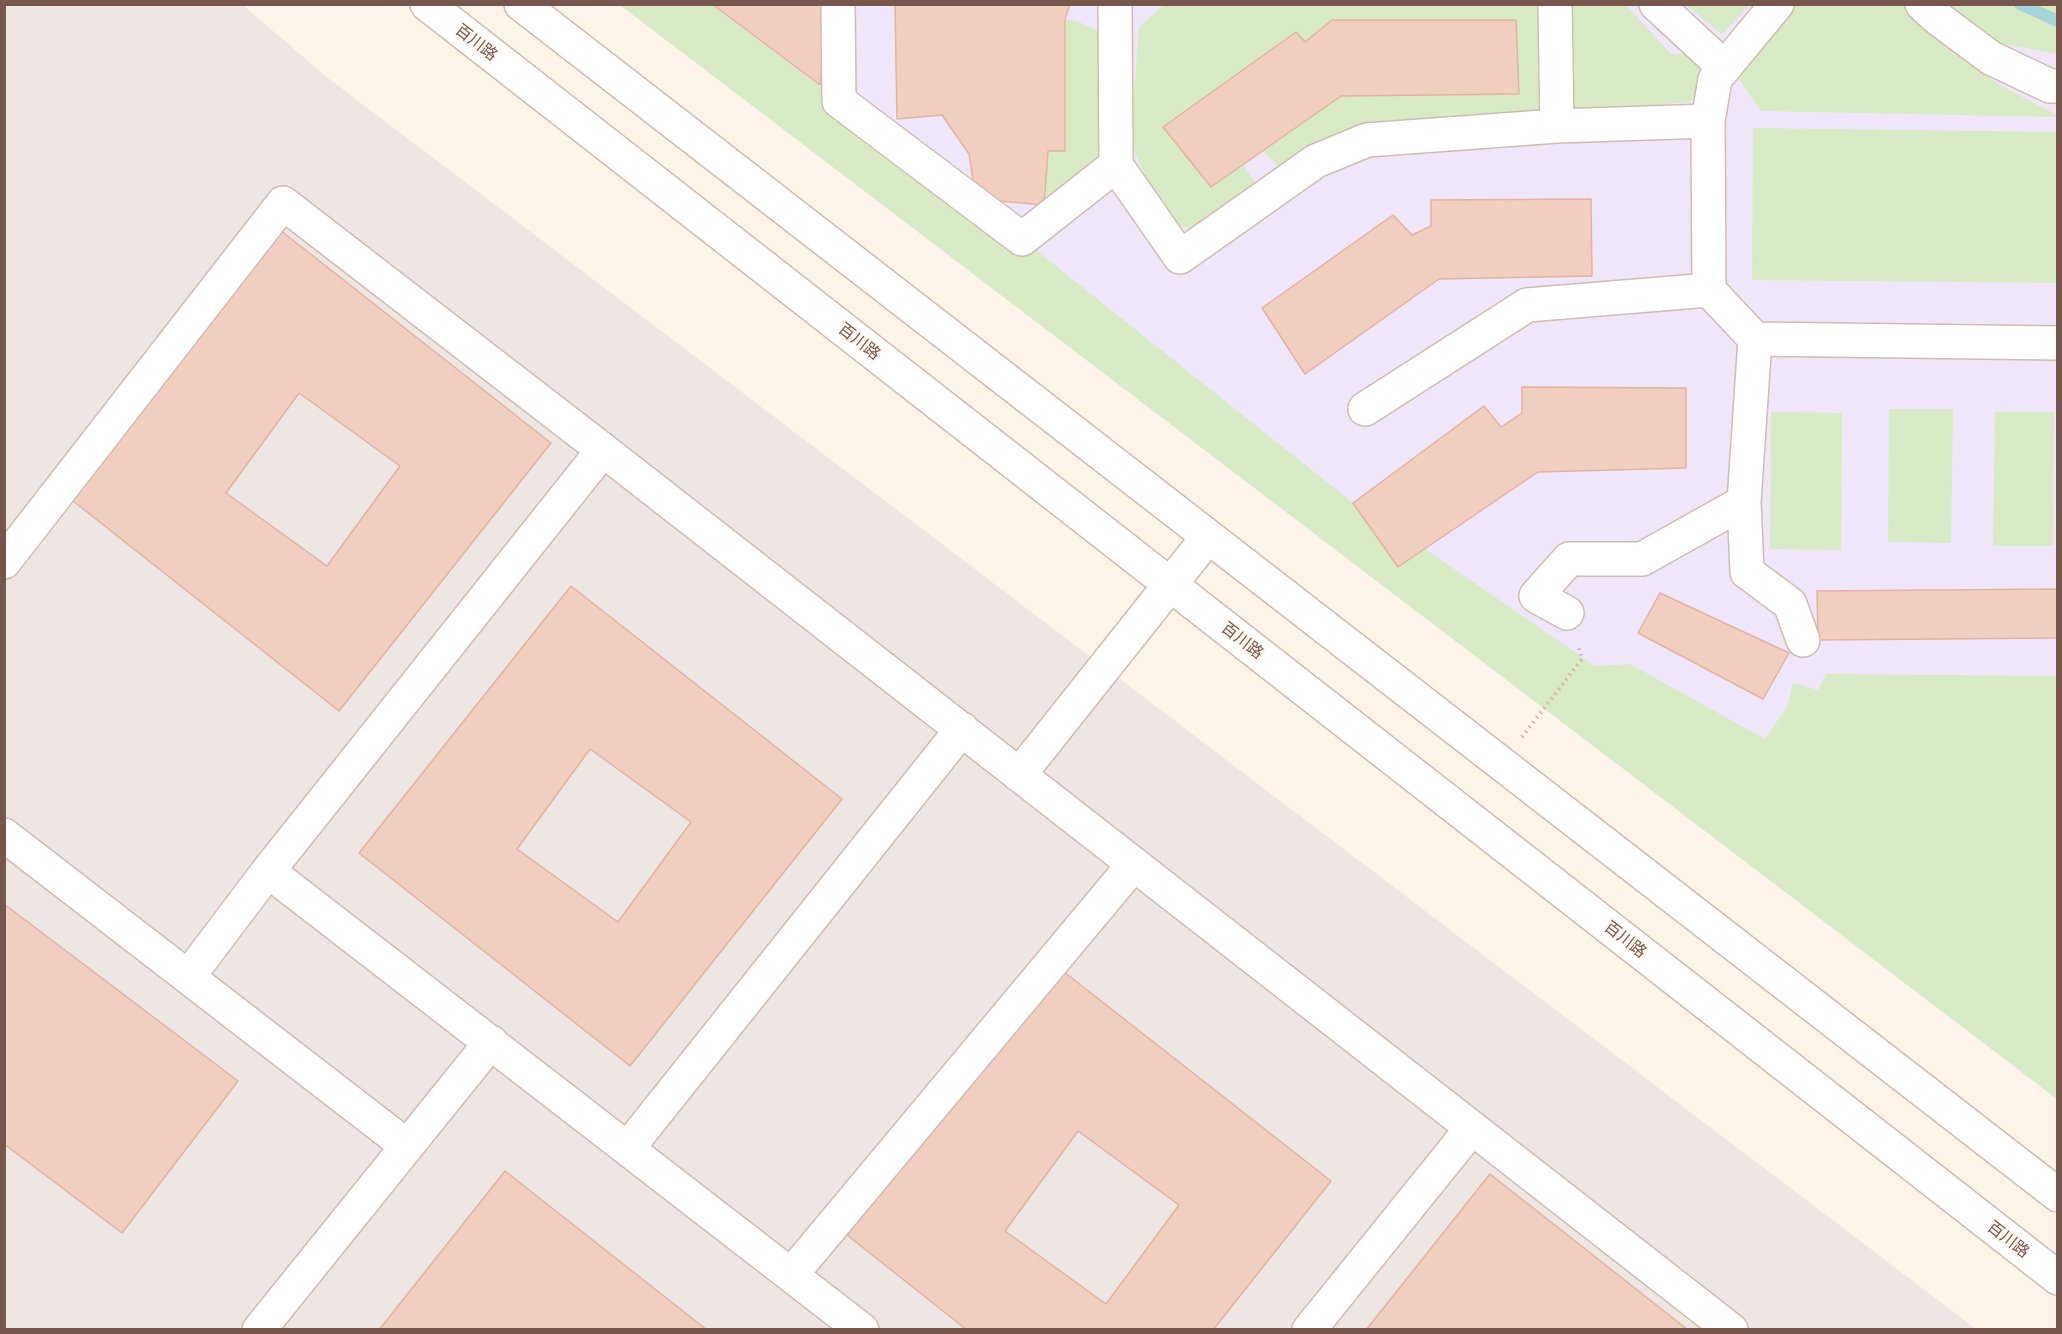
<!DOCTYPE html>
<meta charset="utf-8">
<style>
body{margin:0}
#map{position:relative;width:2062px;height:1334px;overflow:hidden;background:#fcf3e9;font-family:"Fira Sans",sans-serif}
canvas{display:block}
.frame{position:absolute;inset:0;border:6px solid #77574d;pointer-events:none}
</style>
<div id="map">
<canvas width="2062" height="1334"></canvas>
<div class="frame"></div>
</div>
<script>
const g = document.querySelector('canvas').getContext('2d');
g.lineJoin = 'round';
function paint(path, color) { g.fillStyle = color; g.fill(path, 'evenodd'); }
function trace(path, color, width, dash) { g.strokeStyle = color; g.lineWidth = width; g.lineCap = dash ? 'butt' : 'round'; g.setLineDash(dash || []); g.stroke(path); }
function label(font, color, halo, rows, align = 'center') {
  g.font = font + ' "Fira Sans","Noto Sans SC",sans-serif'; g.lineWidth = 4.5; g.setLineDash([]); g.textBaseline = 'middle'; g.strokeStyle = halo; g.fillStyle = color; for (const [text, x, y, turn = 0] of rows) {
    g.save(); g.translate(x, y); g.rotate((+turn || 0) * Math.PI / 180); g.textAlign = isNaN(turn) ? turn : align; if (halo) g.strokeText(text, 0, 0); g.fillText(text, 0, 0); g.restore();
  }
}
const industrial = new Path2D(`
 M5 4 243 5 324 75 1976 1329 5 1330Z`);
const education = new Path2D(`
 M620 5H2057V1099L1575 732Z`);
const green = new Path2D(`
 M620 5H712L1022 239 1353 503 1398 567 1425 549 1595 666 1630 664 1765 739 1787 707 1793 683 1818 690 1826 674 2057 676V1099Z
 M1164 5H1544L1548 123 1285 172 1262 151 1341 96 1518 94 1305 42 1295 32 1163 127 1210 187 1243 165 1261 191 1196 230 1169 222 1125 134 1135 82 1139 27Z
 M1570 5H1626L1671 54H1690L1702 72 1705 92 1689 102 1573 111Z
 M1687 5H1749L1722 35Z
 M1794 5H1902L1920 23 1998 84 2057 115V117L1761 111 1738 77Z
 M1951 5H2057V54L1994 42Z
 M1065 19 1077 21 1099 31 1098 83 1115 95 1116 146 1044 205 1048 151Z
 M1753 128 2057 132V283L1752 280Z
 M1889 409H1953L1951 543 1888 542Z
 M1771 412 1842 413 1841 550 1770 549Z
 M1995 412H2054L2053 546H1993Z`);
const stream = new Path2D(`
 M2020 4 2058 21`);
const building = new Path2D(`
 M712 4H828L820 85Z
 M895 4H1070L1065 19V151H1048L1044 205 976 199 969 154 942 115 897 119Z
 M1332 20H1516L1519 94 1341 96 1211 187 1163 127 1296 32 1305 42Z
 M1591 199 1592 276 1439 279 1305 374 1262 308 1393 215 1412 235 1431 226V200Z
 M280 230 551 443 339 711 68 497ZM299 393 400 466 327 566 226 493Z
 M1522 387 1686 388V468L1538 472 1398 567 1353 503 1484 406 1501 427 1522 413Z
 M571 586 842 799 630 1066 359 853ZM590 749 691 822 618 922 517 849Z
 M2058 589V638L1818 640 1817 591Z
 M1660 593 1789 653 1763 699 1638 633Z
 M4 904 238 1081 122 1233 4 1144Z
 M1059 968 1331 1181 1213 1330H967L847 1235ZM1078 1131 1179 1205 1106 1304 1005 1231Z
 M505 1171 707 1330H379Z
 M1490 1174 1688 1330H1366Z`);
const path = new Path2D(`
 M1522 737 1582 659 1578 645`);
const minor = new Path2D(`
 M427 4 2058 1278
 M521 4 2058 1195
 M838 4 839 101 1022 239 1116 165 1180 257 1316 161 1367 140 1557 126 1708 121
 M1115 4 1116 165
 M1555 4 1557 126
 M1656 4 1724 67
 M1777 4 1715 79 1708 121 1709 290 1755 339 2058 343
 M1922 4 1936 17 1991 58 2050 86H2058
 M1365 409 1527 305 1709 290
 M1744 502 1747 572 1790 604 1803 640
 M4 562 283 203 603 450 1731 1330
 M1567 613 1536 596 1569 559H1642L1744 502 1755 339
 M1019 775 1208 537
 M4 835 407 1146
 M268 871 862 1330
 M188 977 268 871 603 450
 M628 1148 962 729
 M791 1275 1134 864
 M259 1330 491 1042
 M1309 1330 1472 1128`);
const streetNames = [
 ["百川路",476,43,38],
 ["百川路",859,342,38],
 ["百川路",1242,641,38],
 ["百川路",1625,940,38],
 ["百川路",2008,1240,38]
];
paint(industrial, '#ede6e2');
paint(education, '#f0e6f9');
paint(green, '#d9eac7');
trace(stream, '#a4d5d8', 12);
paint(building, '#f1cfc1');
trace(building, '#e4b4a2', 1.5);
trace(minor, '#d1bcb1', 36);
trace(path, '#d7b2a4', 4, [1.5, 4.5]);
trace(minor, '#fff', 33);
label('16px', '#77574d', '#fff7f0', streetNames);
</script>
